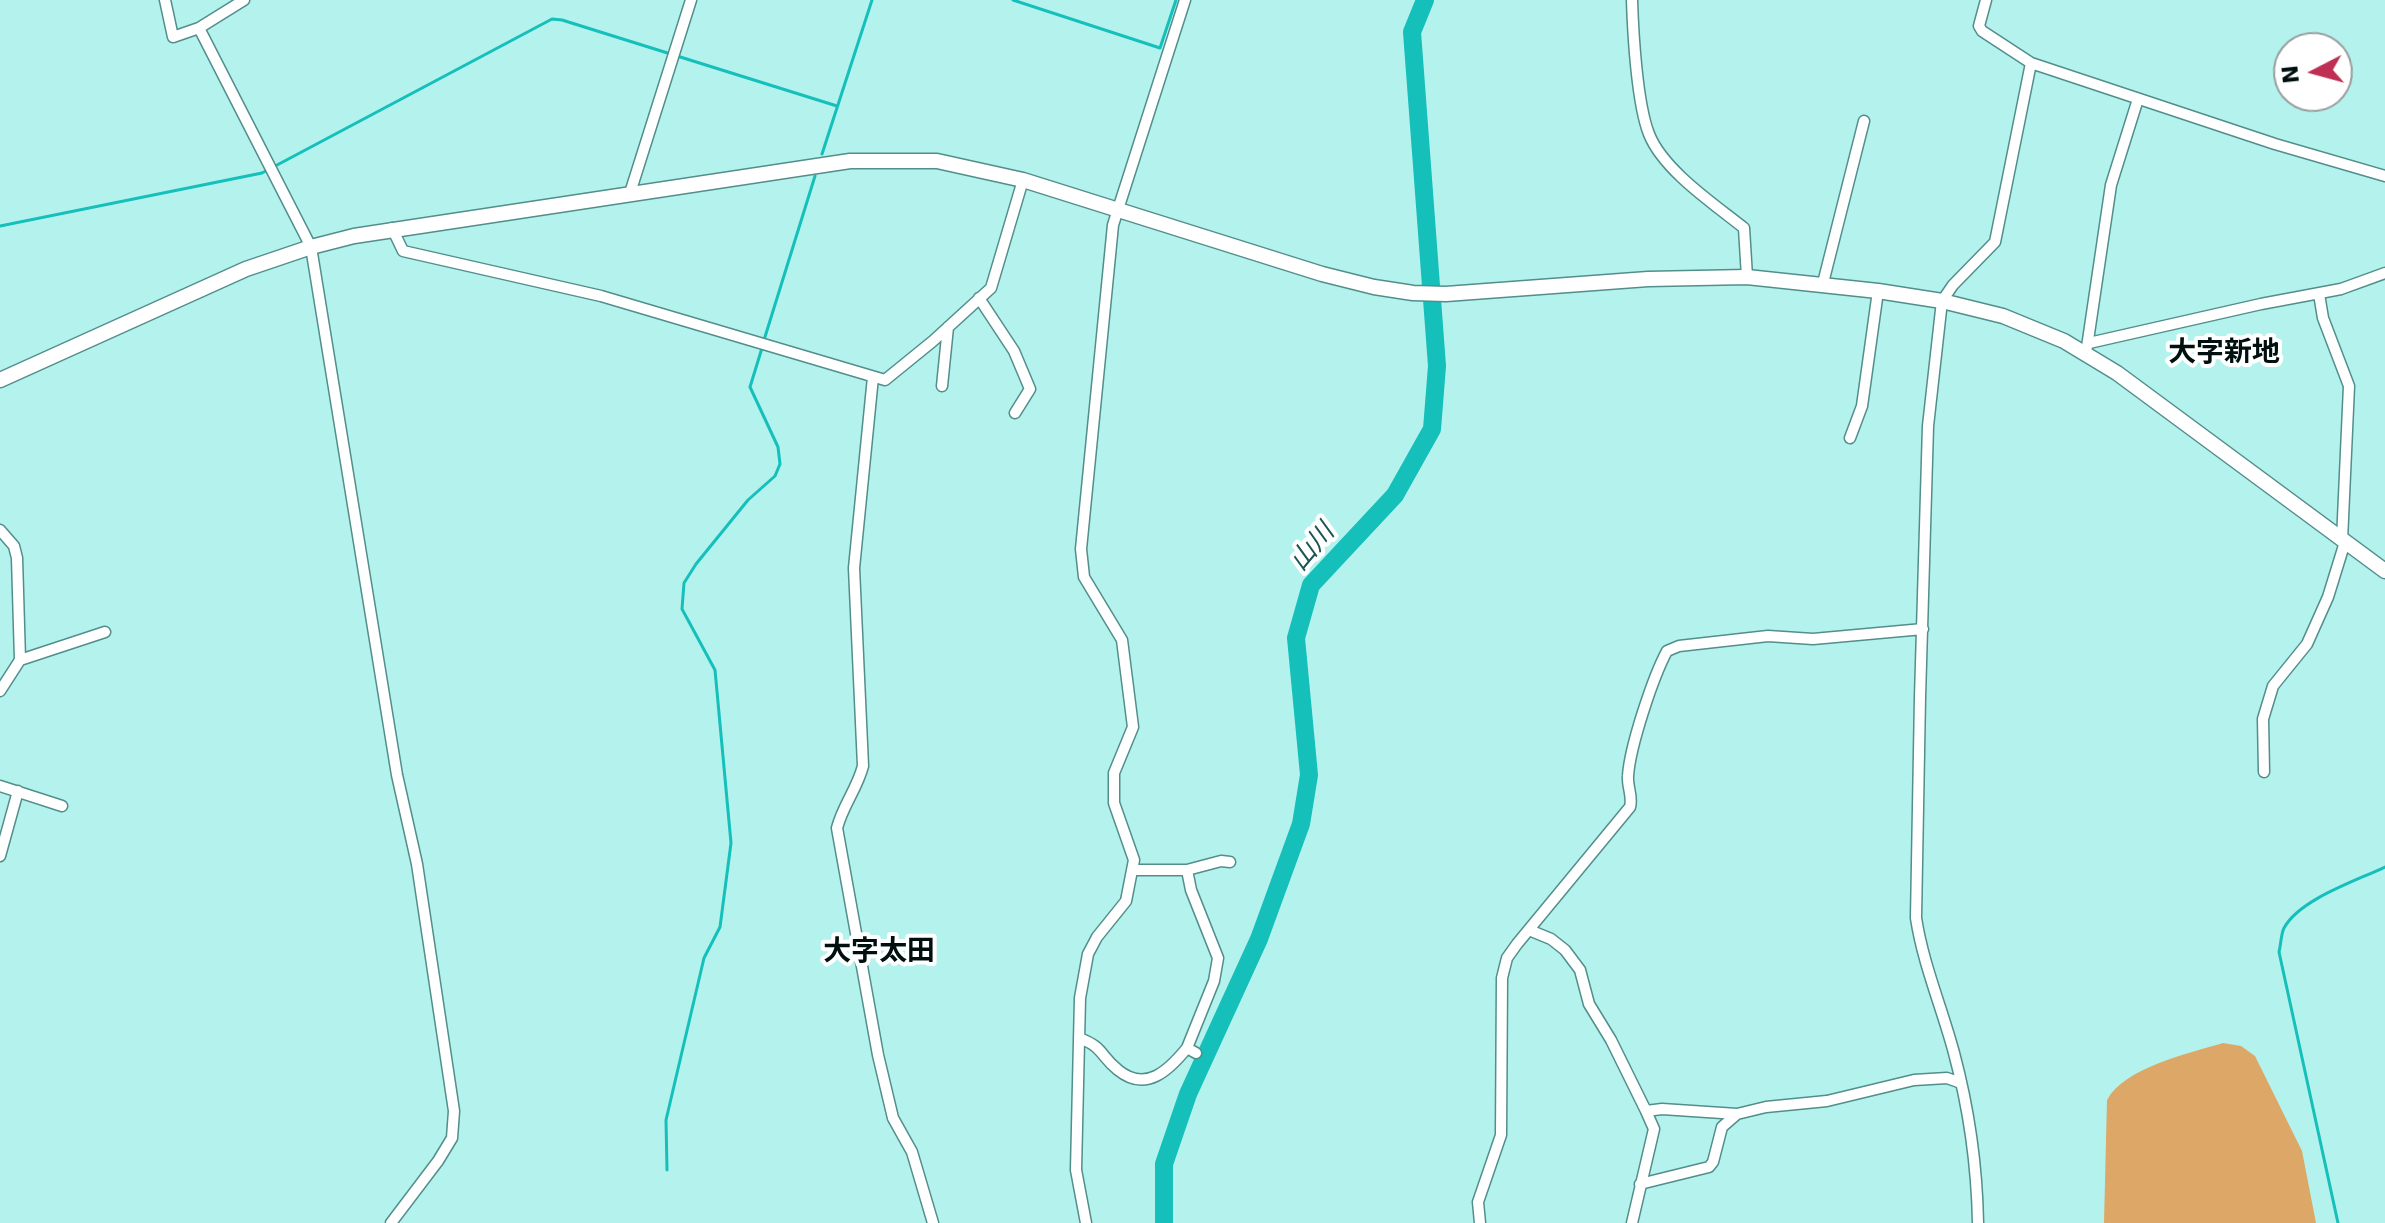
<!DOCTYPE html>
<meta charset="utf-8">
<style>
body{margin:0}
#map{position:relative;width:2385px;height:1223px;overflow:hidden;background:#b4f2ee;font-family:"DejaVu Sans",sans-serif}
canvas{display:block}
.north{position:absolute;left:2273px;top:32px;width:80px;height:80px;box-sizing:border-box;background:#fff;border:2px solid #999f9f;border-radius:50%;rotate:264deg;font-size:22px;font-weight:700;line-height:32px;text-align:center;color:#00100f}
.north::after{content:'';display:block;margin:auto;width:28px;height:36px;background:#bf2f54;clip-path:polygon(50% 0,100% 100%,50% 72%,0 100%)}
</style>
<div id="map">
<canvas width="2385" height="1223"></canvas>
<div class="north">N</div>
</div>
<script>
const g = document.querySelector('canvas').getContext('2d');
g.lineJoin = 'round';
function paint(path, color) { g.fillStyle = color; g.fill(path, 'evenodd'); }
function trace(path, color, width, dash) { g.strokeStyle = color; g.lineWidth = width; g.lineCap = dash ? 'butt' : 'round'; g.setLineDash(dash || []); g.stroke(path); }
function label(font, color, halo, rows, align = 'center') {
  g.font = font + ' "DejaVu Sans","Noto Sans JP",sans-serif'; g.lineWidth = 8; g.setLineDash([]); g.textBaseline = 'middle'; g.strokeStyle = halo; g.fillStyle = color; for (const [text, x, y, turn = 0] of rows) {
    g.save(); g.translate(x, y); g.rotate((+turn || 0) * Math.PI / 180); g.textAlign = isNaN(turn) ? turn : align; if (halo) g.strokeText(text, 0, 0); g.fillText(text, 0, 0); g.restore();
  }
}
const green = new Path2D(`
 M2223 1043 2241 1046 2255 1056 2302 1151 2316 1223H2104L2107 1100C2124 1068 2189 1053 2223 1043Z`);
const stream = new Path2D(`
 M1013 0 1160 48 1176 0
 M822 154 872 0
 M0 226 262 173 552 19 562 20 837 106
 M764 340 815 176
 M667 1170 666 1120 704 958 720 927 731 843 715 670 682 609 684 583 696 564 748 500 775 476 780 464 778 447 750 387 762 348
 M2338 1223 2279 952C2281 944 2281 934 2284 928 2300 899 2356 881 2385 867`);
const river = new Path2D(`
 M1164 1223V1164L1188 1094 1259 939 1301 824 1309 775 1296 638 1311 585 1395 495 1432 429 1437 366 1412 32 1425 0`);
const street = new Path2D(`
 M165 0 173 37 199 28 244 0
 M1632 0C1633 33 1637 104 1649 134 1663 170 1714 204 1744 228L1747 277
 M1986 0 1979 26 1982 31 2031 63 2275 144 2385 176
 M199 28 311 247 397 775 417 864 454 1111 452 1138 438 1161 391 1223
 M630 193 691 0
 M392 228 403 251 601 296 885 380 933 341 991 288 1023 180
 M1823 283 1864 121
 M2319 294 2323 318 2349 386 2342 540
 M979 298 1014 351 1030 389 1015 413
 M2089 343 2261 304 2341 289 2385 273
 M2087 347 2111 185 2138 99
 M873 377 854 568 863 766C857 789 843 805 837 828L878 1055 893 1118 912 1152 933 1223
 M942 386 948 327
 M1850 438 1862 406 1878 291
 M0 530 14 546 17 558 20 660
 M0 691 20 660 105 632
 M2264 772 2263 719 2273 686 2307 644 2328 597 2345 542
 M0 786 62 806
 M0 856 18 791
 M1133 870H1187L1221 861 1230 862
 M1529 930 1551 939 1565 950 1580 970 1589 1004 1611 1040 1646 1111 1662 1109 1737 1114 1766 1107 1827 1101 1914 1080 1947 1078 1961 1083
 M1079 1038C1104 1047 1100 1056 1118 1070 1146 1093 1169 1070 1187 1048L1196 1053
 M1187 1048 1214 981 1218 958 1191 890 1187 870
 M1640 1184 1709 1167 1713 1162 1722 1127 1737 1114
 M1086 1223 1076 1170 1080 998 1088 954 1097 937 1126 901 1134 860 1114 803V773L1133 727 1122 640 1084 577 1081 549 1113 225 1185 0
 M1480 1223 1478 1202 1501 1135 1502 978 1507 958 1517 944 1630 807C1633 796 1627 787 1628 776 1630 746 1653 677 1667 651L1679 646 1768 636 1813 639 1923 629
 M1632 1223 1654 1129 1646 1111
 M1978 1223C1977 1166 1969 1109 1954 1053 1942 1008 1923 964 1916 918L1920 697 1928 426 1942 301 1953 285 1995 242 2031 63`);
const secondary = new Path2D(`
 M0 380 246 269 311 247 354 236 850 161H937L1023 180 1322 274 1374 287 1413 293 1446 294 1648 279 1747 277 1878 291 1942 301 2003 316 2064 341 2117 373 2385 571`);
const waterNames = [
 ["山川",1313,548,-50]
];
const quarterNames = [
 ["大字新地",2224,354],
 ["大字太田",879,953]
];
paint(green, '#dca767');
trace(stream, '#15bfba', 3);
trace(river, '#15bfba', 18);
trace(street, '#528e8b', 13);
trace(secondary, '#528e8b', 17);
trace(street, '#fff', 10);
trace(secondary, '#fff', 14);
label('italic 26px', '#195654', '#fff', waterNames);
label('bold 28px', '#00100f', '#fff', quarterNames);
</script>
